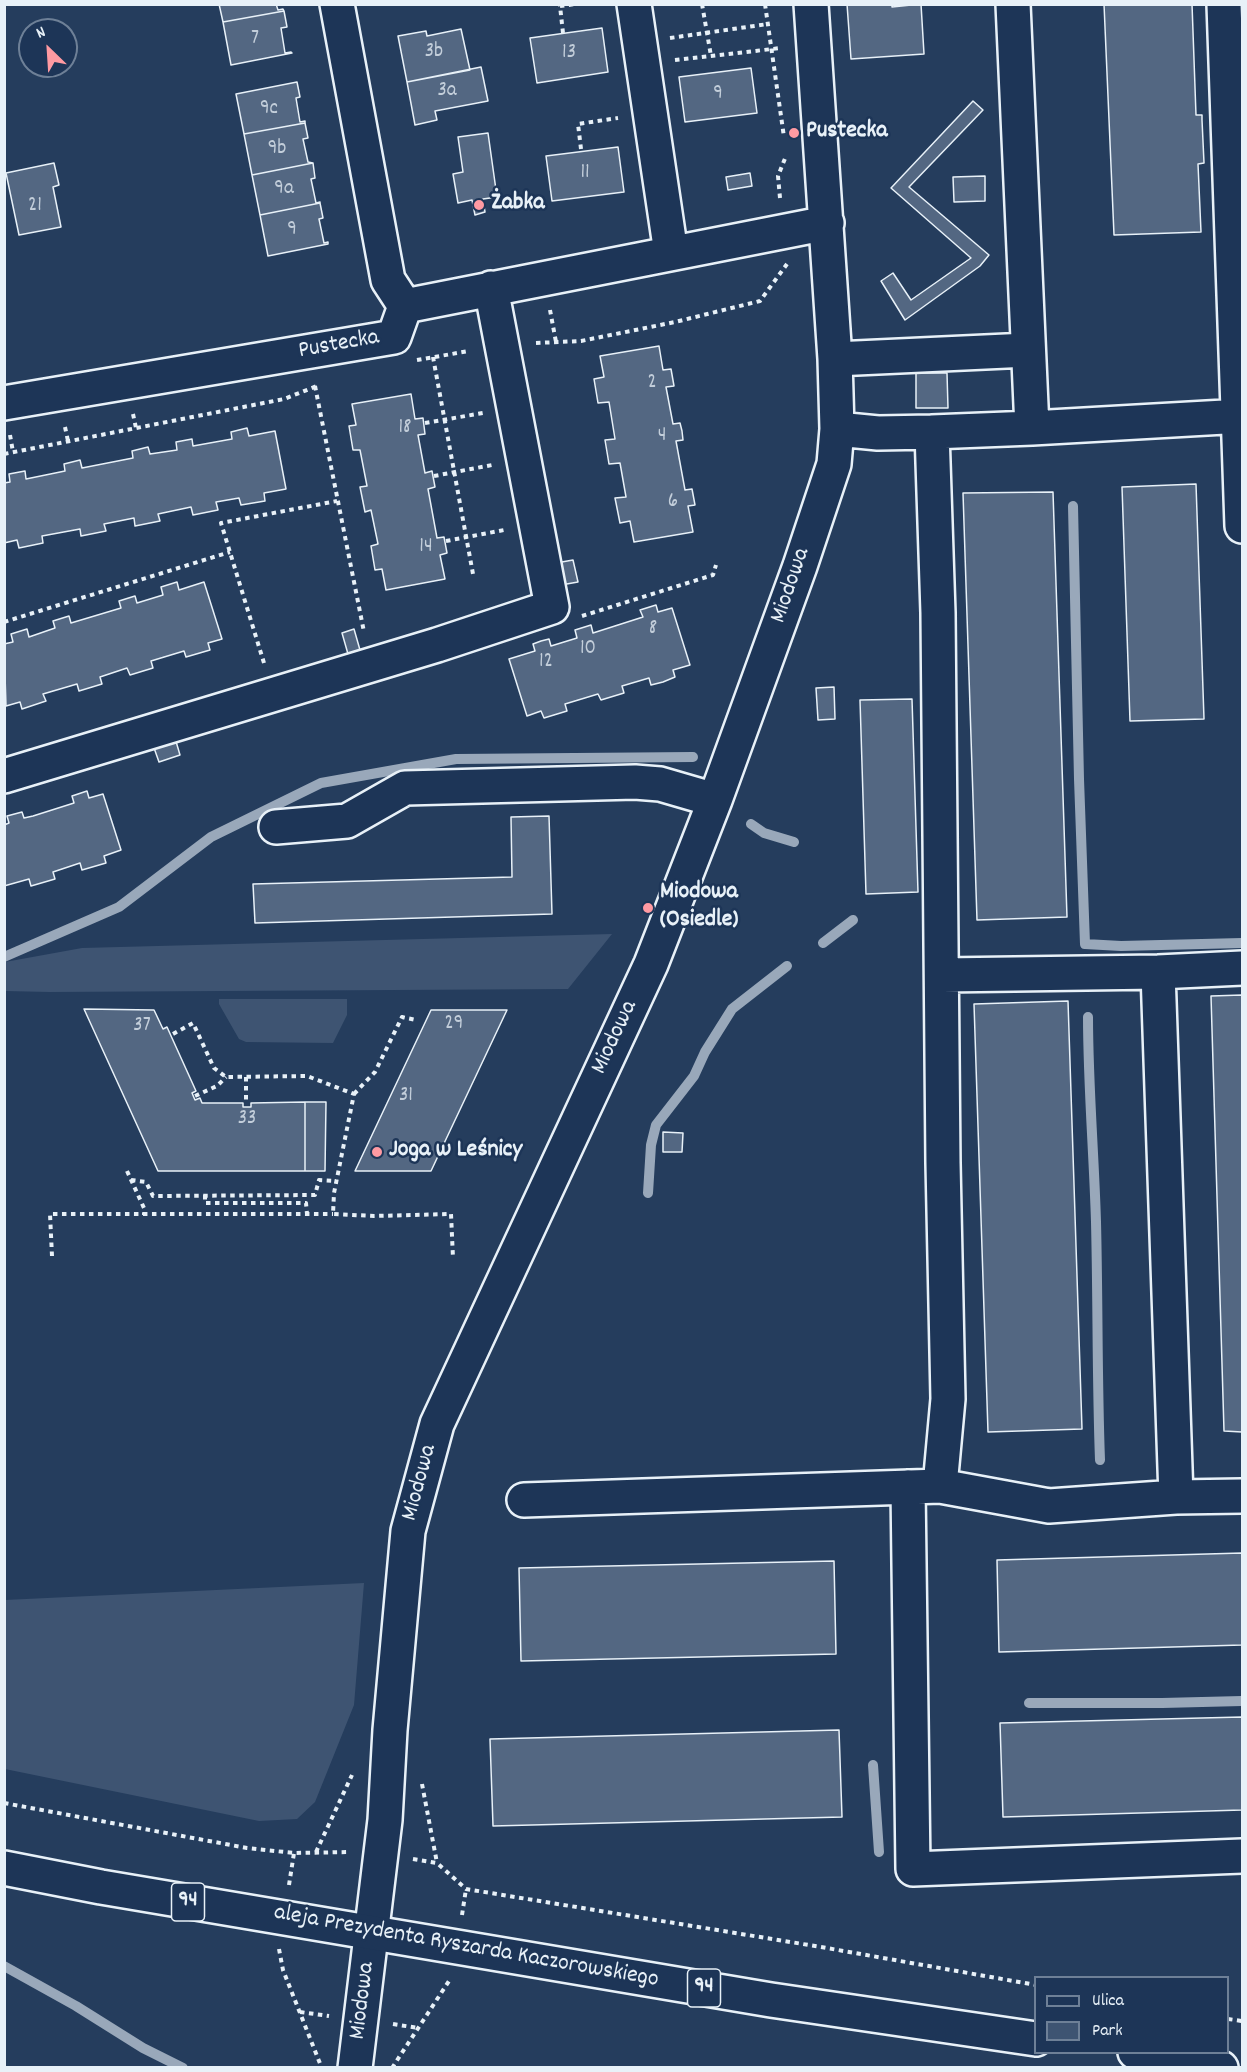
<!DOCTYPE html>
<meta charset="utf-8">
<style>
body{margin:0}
#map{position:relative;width:1247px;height:2072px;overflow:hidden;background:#253d5d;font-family:Dekko,sans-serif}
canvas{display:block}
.frame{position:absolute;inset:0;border:6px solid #e8f1f8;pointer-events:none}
.legend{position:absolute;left:1034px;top:1976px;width:195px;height:78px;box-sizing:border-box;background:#1d3557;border:2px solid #6e8097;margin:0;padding:8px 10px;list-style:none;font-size:18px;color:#e8f1f8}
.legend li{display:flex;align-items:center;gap:12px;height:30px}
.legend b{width:30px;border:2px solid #6e8097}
.north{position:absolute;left:18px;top:18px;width:60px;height:60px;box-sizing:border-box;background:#1d3557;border:2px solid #6e8097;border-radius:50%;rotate:335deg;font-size:16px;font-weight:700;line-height:24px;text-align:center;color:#e8f1f8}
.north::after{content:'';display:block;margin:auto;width:21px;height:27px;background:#ff9aa2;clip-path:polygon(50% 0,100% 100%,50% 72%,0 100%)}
</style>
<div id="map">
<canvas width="1247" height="2072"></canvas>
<div class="frame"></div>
<ul class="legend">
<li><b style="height:8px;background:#1d3557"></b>Ulica</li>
<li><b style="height:16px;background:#3e5472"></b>Park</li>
</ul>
<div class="north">N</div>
</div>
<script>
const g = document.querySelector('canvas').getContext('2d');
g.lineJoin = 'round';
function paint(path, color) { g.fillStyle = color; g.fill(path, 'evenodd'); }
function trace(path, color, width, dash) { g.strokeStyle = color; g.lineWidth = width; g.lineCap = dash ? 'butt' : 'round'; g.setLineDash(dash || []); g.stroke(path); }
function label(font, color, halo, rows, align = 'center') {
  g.font = font + ' Dekko,sans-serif'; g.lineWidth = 5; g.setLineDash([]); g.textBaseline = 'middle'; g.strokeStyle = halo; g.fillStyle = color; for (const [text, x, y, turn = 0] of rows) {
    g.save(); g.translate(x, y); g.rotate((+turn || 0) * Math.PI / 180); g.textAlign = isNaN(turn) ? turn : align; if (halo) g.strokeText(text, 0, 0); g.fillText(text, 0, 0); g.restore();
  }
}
const green = new Path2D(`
 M612 934 568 989 50 992 5 991V962L82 948Z
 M219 999H347V1015L333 1043 246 1042 239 1039 219 1004Z
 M364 1583 354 1705 315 1802 297 1819 259 1821 5 1769V1600Z`);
const stream = new Path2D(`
 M1073 506 1079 779 1085 944 1121 946 1242 943
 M751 824 764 833 794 842
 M823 943 853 920
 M4 957 119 907 211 837 321 783 456 759 693 757
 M1088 1017C1088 1085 1094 1154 1096 1222 1098 1302 1097 1381 1100 1460
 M648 1193 651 1145 656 1125 694 1076 705 1052 732 1009 787 966
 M1029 1703H1162L1242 1701
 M873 1765 879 1852
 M4 1966 76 2006 143 2048 183 2068`);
const building = new Path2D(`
 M219 4H276L278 10 283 9 284 11 223 22Z
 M847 4H892V7L921 4 924 54 851 59Z
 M1104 4H1192L1196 115H1202V120L1204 163 1198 164 1201 232 1114 235Z
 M284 11 287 27 281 28 285 53 291 52 292 53 231 65 223 22Z
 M602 28 608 72 537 83 530 38Z
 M461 29 470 70 407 82 398 36 426 31 427 36Z
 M481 67 488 101 435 111 437 120 415 125 407 82Z
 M751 68 757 113 685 122 679 77Z
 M297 82 300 97 296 98 300 122 305 121V123L244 134 236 94Z
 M973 101 983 110 909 187 989 255 980 266 905 320 881 281 893 273 911 300 971 258 891 188Z
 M305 123 308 138 303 139 308 162 313 163 252 175 244 134Z
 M488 133 497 197 483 199 485 212 475 215 472 200 458 203 453 174 463 172 458 137Z
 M618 147 624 192 552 201 546 156Z
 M54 163 59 185 53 187 61 227 19 235 6 173Z
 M313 163 315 178 311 179 316 203 320 202V203L260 215 252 175Z
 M750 173 752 186 728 190 726 177Z
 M985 176V201L954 202 953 177Z
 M320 203 323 218 319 219 324 243 328 242V244L268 256 260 215Z
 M659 346 663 370 671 369 674 386 666 387 673 424 680 423 682 431 683 440 676 441 685 490 692 489 695 505 688 506 693 532 634 542 630 521 620 523 615 498 626 497 620 463 609 464 605 440 615 439 609 402 598 403 594 379 604 377 600 356Z
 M916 373H947L948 408H916Z
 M411 394 415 419 423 418 425 434 418 435 425 473 432 471 435 487 428 489 437 538 444 537 447 553 440 555 445 579 386 590 382 569 375 570 371 546 378 544 371 510 365 512 360 487 367 486 360 450H353L349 426 356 425 352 404Z
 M247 428 249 436 275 431 286 489 264 493 265 501 241 505 239 498 216 502 218 510 193 515 191 507 158 514 160 521 135 526 134 518 104 524 106 531 81 536 80 529 42 536 43 543 19 548 17 540 4 543V483L10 482 9 474 25 471 26 479 65 471 64 464 80 460 82 468 133 458 132 451 148 447 150 454 177 450 176 442 192 439 193 446 232 439 231 432Z
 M1196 484 1204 719 1130 721 1122 487Z
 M1053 492 1067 917 977 920 963 493Z
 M573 560 578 582 561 585 556 563Z
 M177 582 179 590 204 582 222 639 208 643 210 650 186 657 184 651 151 661 153 668 130 675 127 668 100 677 102 684 79 691 77 684 43 694 46 701 22 709 20 702 6 706 4 644 13 642 11 634 27 629 29 637 55 628 53 621 69 616 71 623 121 608 119 601 135 596 137 603 163 595 161 587Z
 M656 605 658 612 672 608 690 665 673 670 675 677 663 682 651 685 649 678 622 686 624 693 601 700 598 694 565 704 567 711 544 718 541 711 527 716 509 659 535 651 533 644 541 641 549 639 551 646 577 638 575 630 591 625 593 633 643 617 640 610Z
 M354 629 360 650 348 654 342 633Z
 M834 687 835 719 818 720 816 688Z
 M912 699 918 892 866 894 860 700Z
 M175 738 180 755 159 762 153 745Z
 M87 791 89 798 103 794 121 850 104 856 106 863 82 870 80 863 53 872 55 879 31 886 29 879 4 886V825L9 823 7 816 22 812 24 818 33 816 74 803 72 796Z
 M549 816 552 914 255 923 253 884 512 877 511 817Z
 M1242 995V1432L1224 1431 1211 996Z
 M1068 1001 1082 1429 988 1432 974 1004Z
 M84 1009 154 1010 163 1029 167 1027 196 1091 192 1093 195 1100 200 1098 202 1103H243V1107H251V1103L305 1102V1171H158Z
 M431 1010H507L431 1171H355Z
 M305 1102H326L325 1171H305Z
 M663 1132 683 1133 682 1152H663Z
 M1242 1553V1645L999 1652 997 1560Z
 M834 1561 836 1654 521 1661 519 1568Z
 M1242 1717V1810L1003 1817 1000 1723Z
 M839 1730 842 1817 493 1826 490 1739Z`);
const path = new Path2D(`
 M702 4 711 56
 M765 4 784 137
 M563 33 560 6 576 4
 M670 38 768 24
 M675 60 781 48
 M581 149 578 124 618 118
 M780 198 778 176 786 156
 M550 310 556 342
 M536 343 581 341 675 322 760 301 787 264
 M433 357 473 574
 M417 360 469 351
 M315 386 364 632
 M133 414 136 428
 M425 423 483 413
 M65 427 68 441
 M10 435 13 452
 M4 454 284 399 317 386
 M434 476 492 465
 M446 541 504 530
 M582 616 713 575 716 565
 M4 622 230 552
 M264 663 221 523 337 501
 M173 1034 193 1023 214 1068 226 1077 307 1076 354 1094 334 1193 333 1214 374 1216 451 1214 453 1258
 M246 1077V1104
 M354 1094 375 1072 402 1017 416 1020
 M195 1096 217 1086 226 1077
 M127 1171 144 1208V1215
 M131 1180 146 1182 153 1196 315 1195 319 1180 336 1181
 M205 1195V1203H306L307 1214
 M52 1256 50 1214H333
 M422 1784 437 1863
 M4 1803 247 1848 294 1853 349 1852
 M316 1852 352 1775
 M413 1859 437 1863 466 1889 821 1947 1036 1985
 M289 1885 294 1853
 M462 1915 466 1889
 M279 1949 283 1970 321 2066
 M300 2012 329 2016
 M1228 2019 1242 2021
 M393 2024 418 2028
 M392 2068 451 1978`);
const minor = new Path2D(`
 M337 4 388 280 405 306
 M634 4 671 253
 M1013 4 1032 428 1242 416
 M1224 4 1242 526
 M835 359 1028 350
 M4 403 394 337 405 306 827 223
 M837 429 878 433 932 432
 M4 776 437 645 552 607 491 288
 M276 827 347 821 405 788 635 782 660 784 715 800
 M1158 972 1176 1497
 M943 975 1158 972 1242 968
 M940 1486 948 1399 943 1163 938 613 932 432 1032 428
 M908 1487 913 1869 1242 1856
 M524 1500 940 1486 1049 1506 1176 1497 1242 1496
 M355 2068 385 1820 390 1730 408 1531 437 1424 651 964 715 800 800 566 834 464 837 429 835 359 811 4`);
const major = new Path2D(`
 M4 1868 101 1887 771 2000 1036 2039
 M1135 2052 1221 2068`);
const markers = [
 [794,133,6,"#ff9aa2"],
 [479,205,6,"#ff9aa2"],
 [648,908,6,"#ff9aa2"],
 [377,1152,6,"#ff9aa2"]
];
const numberNames = [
 ["7",255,40],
 ["3b",434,53],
 ["13",569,54],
 ["3a",447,92],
 ["9",718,95],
 ["9c",269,110],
 ["9b",277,150],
 ["11",585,174],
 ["9a",284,190],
 ["21",35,207],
 ["9",292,231],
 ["2",652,384],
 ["18",405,429],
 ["4",662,437],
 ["6",673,503],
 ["14",426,548],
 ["8",653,630],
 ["10",588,650],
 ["12",546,663],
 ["29",454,1025],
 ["37",142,1027],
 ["31",406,1097],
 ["33",247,1120]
];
const shields = [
 [188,1902,33],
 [704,1988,33]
];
const shieldNames = [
 ["94",188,1902],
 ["94",704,1988]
];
const poiNames = [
 ["Pustecka",806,133],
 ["Żabka",491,205],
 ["Miodowa",660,894],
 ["(Osiedle)",660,922],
 ["Joga w Leśnicy",389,1152]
];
const streetNames = [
 ["Pustecka",339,346,-10],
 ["Miodowa",792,586,-71],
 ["Miodowa",616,1038,-65],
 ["Miodowa",421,1483,-75],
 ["aleja Prezydenta Ryszarda Kaczorowskiego",466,1948,10],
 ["Miodowa",364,2001,-83]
];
paint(green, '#3e5472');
trace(stream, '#99a8ba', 10);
paint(building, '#536782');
trace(building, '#e8f1f8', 1.5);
trace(minor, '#e8f1f8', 38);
trace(major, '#e8f1f8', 38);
trace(path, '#e8f1f8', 4, [4.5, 4.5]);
trace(minor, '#1d3557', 33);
trace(major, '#1d3557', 33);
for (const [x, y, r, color] of markers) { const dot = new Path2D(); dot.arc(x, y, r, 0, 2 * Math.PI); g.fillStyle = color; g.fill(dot); trace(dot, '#1d3557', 2); }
label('21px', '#c3ceda', null, numberNames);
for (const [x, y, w] of shields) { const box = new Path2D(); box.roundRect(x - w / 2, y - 19, w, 38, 4.5); g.fillStyle = '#1d3557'; g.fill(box); trace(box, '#e8f1f8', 1.5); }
label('bold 22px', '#e8f1f8', null, shieldNames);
label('bold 24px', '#e8f1f8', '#1d3557', poiNames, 'left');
label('24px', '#e8f1f8', '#1d3557', streetNames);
</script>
